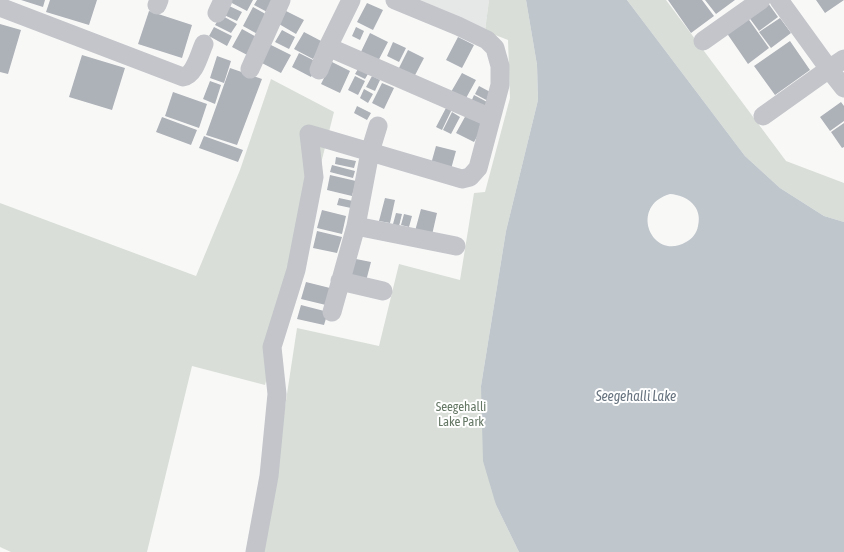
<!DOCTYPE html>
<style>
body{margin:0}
canvas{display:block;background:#f8f8f7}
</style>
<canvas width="844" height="552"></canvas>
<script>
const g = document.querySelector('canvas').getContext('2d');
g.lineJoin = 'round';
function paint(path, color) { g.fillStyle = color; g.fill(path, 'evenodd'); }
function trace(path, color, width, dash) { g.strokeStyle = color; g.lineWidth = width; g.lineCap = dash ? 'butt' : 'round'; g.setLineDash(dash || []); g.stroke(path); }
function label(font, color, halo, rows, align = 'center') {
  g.font = font + ' "Asap Condensed",sans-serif'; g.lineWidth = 4; g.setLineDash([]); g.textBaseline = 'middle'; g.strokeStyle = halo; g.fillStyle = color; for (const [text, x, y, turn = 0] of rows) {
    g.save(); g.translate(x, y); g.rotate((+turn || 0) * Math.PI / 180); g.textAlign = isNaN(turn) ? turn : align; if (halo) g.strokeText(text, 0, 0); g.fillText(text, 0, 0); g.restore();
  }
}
const built = new Path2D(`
 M410 0H489L485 31Z`);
const green = new Path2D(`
 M489 0H526L537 65 538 100 506 231 481 386 496 505 519 552H263L297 328 379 346 399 264 460 280 474 193 485 192 510 98 508 40 485 31Z
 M627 0H666L786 161 844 183V222L824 216 780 188 745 156Z
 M271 79 334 112 265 385 192 366 147 552H11L0 547V203L196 276 240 170Z`);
const water = new Path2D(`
 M526 0H627L745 156 780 188 824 216 844 222V552H519L496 505 483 461 481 386 506 231 538 100 537 65ZM670 194C687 195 703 207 698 226 697 233 692 239 686 242 652 262 628 206 670 194Z`);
const building = new Path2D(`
 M21 0H45L43 7Z
 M50 0H97L89 25 46 12Z
 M231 0H253L247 11 230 2Z
 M257 0H276L269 13 254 5Z
 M668 0H702L714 16 691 33Z
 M705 0H735L716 14Z
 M816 0H844L825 13Z
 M367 3 383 10 373 30 357 22Z
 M768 3 778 17 759 31 748 16Z
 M227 5 242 12 237 21 222 14Z
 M253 7 271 17 261 36 243 26Z
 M149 11 192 25 182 58 138 44Z
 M286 11 304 20 296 34 279 24Z
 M221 15 237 24 231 33 215 25Z
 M747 17 769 48 748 64 726 32Z
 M780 18 791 33 771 48 759 32Z
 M0 24 21 30 8 74 0 72Z
 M214 27 232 36 227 46 209 36Z
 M356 27 364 31 360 40 352 36Z
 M242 29 260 39 251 57 232 47Z
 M282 30 295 37 289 49 275 42Z
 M304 32 323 42 313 59 294 49Z
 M370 33 388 42 376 65 359 56Z
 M458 37 474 45 462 68 446 60Z
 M790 41 810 70 775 95 754 66Z
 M393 42 406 48 399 62 387 56Z
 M269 44 291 55 281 73 260 62Z
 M408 50 424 58 413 79 397 72Z
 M299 53 319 63 311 77 292 67Z
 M82 55 125 68 112 110 69 97Z
 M217 56 231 61 224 83 210 78Z
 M332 62 350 71 340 93 321 84Z
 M230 68 262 79 237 145 206 135Z
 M358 69 368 74 365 79 355 74Z
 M462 73 476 80 465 100 451 92Z
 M355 76 365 81 358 95 348 90Z
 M372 76 380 80 375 91 366 87Z
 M210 81 221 85 215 104 203 99Z
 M382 83 394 88 384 109 372 103Z
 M479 86 494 94 490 102 475 94Z
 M364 89 373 94 368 103 360 98Z
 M173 92 207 104 199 128 165 116Z
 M474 95 489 103 485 110 471 102Z
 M841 102 844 106V121L830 131 820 117Z
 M357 106 371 113 367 120 354 113Z
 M447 106 452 109 442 130 436 127Z
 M452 112 460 117 451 134 443 130Z
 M466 115 484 124 474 142 456 133Z
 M162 117 197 130 191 145 156 132Z
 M844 123V147L842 148 831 132Z
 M204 136 243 150 238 162 199 148Z
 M436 146 456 151 451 169 431 164Z
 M336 157 356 161 354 168 335 164Z
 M332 165 355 171 353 178 330 172Z
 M330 175 356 181 352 196 327 190Z
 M339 198 353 201 351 208 337 205Z
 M385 198 395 200 390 223 379 221Z
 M421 209 437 213 432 235 415 231Z
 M322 210 346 216 342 234 317 228Z
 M396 213 402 214 399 226 393 224Z
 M404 214 412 216 409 227 401 225Z
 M317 231 342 237 337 253 313 248Z
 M351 258 371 262 366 281 346 276Z
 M306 282 334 289 330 306 301 299Z
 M301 305 328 312 324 325 297 319Z`);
const minor = new Path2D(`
 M779 0 829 69 844 59
 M157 5 159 0
 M0 7 183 77C195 75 199 55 204 44
 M217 13 223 0
 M703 41 761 0
 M328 47 491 118
 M250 69 281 0
 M319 70 328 47 351 0
 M763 116 829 69 844 88
 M356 226 456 246
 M340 281 383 291
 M332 312 356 226 370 152 378 126
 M255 552 269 476 277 394 272 347 296 270 314 177 309 134 462 179 470 177 478 168 500 85V66L495 48 487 40 458 26 395 0`);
const parkNames = [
 ["Seegehalli",461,407],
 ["Lake Park",461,422]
];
const waterNames = [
 ["Seegehalli Lake",636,397]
];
paint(built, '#e6e7e7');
paint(green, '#d9dfd8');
paint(water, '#bfc6cc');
paint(building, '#adb1b8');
trace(minor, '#c3c5ca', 19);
label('13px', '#657765', '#fff', parkNames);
label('italic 14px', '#67737f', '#fff', waterNames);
</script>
